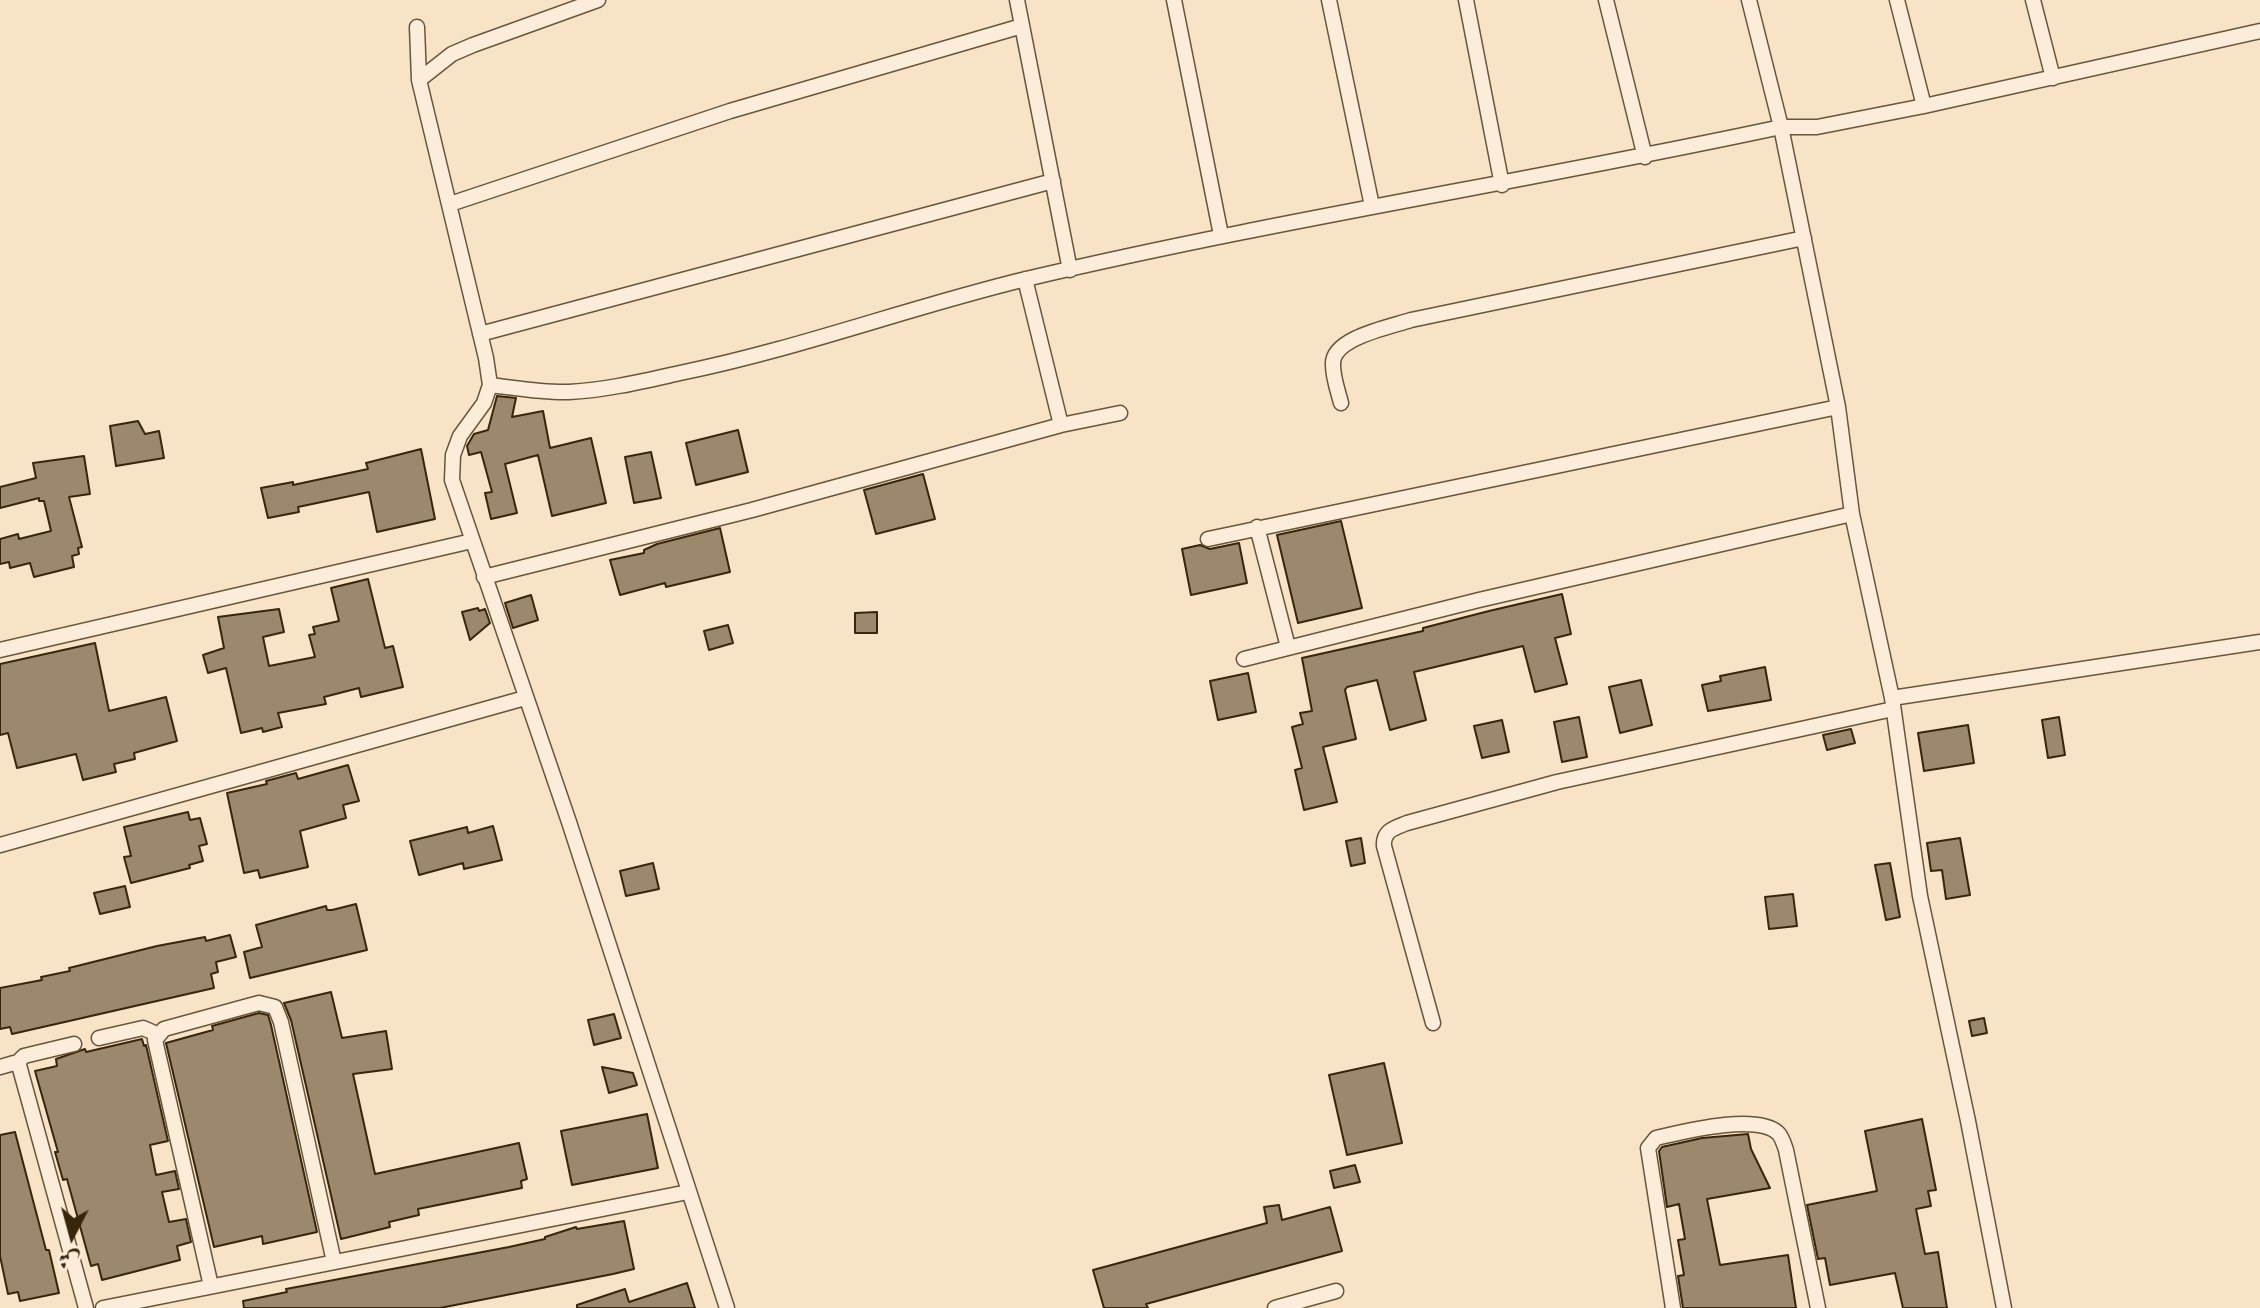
<!DOCTYPE html>
<meta charset="utf-8">
<style>
body{margin:0}
#map{position:relative;width:2260px;height:1308px;overflow:hidden;background:#f9e3c6;font-family:"EB Garamond",Amiri,serif}
canvas{display:block}
.north{position:absolute;left:32px;top:1196px;width:80px;height:80px;-webkit-text-stroke:6px #fbedda;paint-order:stroke;rotate:186deg;font-size:22px;font-weight:700;line-height:32px;text-align:center;color:#38260c}
.north::after{content:'';display:block;margin:auto;width:28px;height:36px;background:#38260c;clip-path:polygon(50% 0,100% 100%,50% 72%,0 100%)}
</style>
<div id="map">
<canvas width="2260" height="1308"></canvas>
<div class="north">ش</div>
</div>
<script>
const g = document.querySelector('canvas').getContext('2d');
g.lineJoin = 'round';
function paint(path, color) { g.fillStyle = color; g.fill(path, 'evenodd'); }
function trace(path, color, width, dash) { g.strokeStyle = color; g.lineWidth = width; g.lineCap = dash ? 'butt' : 'round'; g.setLineDash(dash || []); g.stroke(path); }
const building = new Path2D(`
 M497 396 516 398 512 417 543 411 550 448 591 438 606 503 552 516 538 455 505 464 517 513 491 519 485 493 492 492 481 452 469 455 467 446 474 434 488 430Z
 M138 421 145 434 159 431 164 458 116 466 110 426Z
 M738 430 748 472 696 485 686 443Z
 M421 449 435 519 377 532 369 492 298 507 299 512 268 518 261 488 293 482V485L368 469 366 463Z
 M651 452 661 498 634 503 625 457Z
 M84 456 90 494 69 497 82 547 78 548 79 554 72 556 74 567 34 577 30 563 10 568 9 562 0 564V539L18 534 19 539 51 531 44 501H39V498L0 508V487L36 478 33 463Z
 M923 474 935 519 876 534 864 490Z
 M1341 521 1362 608 1298 623 1277 535Z
 M720 528 730 572 666 587 665 583 620 595 610 560 644 553V550L657 544Z
 M1239 543 1247 583 1191 595 1182 549 1200 545 1210 549Z
 M368 579 385 648 393 646 403 687 361 697 359 688 324 697 326 704 278 713 282 727 263 732 262 728 241 733 226 668 208 673 203 655 224 648 218 617 279 609 284 632 263 637 269 666 315 657 309 635 315 634 313 627 339 621 331 588Z
 M1562 594 1571 634 1555 638 1567 684 1535 692 1523 646 1414 672 1426 720 1390 730 1377 680 1347 687 1345 690 1356 739 1323 747 1337 802 1304 810 1295 770 1302 768 1292 727 1303 724 1300 713 1312 711 1302 658 1423 631V628L1489 611Z
 M531 595 538 620 513 628 505 603Z
 M478 608 479 611 485 609 490 623 470 640 462 612Z
 M877 612V633H855V613Z
 M728 625 733 643 709 650 704 631Z
 M95 643 109 711 166 697 177 741 134 753 135 759 114 764 116 772 83 780 76 754 17 768 8 733 0 735V664Z
 M1765 667 1771 700 1708 711 1702 685 1721 681 1720 676Z
 M1248 673 1256 712 1218 720 1210 681Z
 M1641 680 1652 725 1620 733 1609 687Z
 M1579 717 1587 757 1562 762 1554 722Z
 M2059 717 2065 755 2048 758 2042 720Z
 M1502 720 1509 752 1482 758 1474 726Z
 M1968 725 1974 763 1924 771 1918 733Z
 M1851 729 1855 743 1827 750 1823 735Z
 M348 765 359 801 343 805 346 818 300 831 308 867 260 878 258 870 244 873 227 793 267 784 266 781 296 773 298 779Z
 M188 812 190 820 200 818 207 844 199 846 203 861 189 865 190 868 131 883 124 857 131 856 124 827Z
 M493 826 502 860 464 869 463 863 419 875 410 841 467 827 468 833Z
 M1361 838 1365 863 1351 866 1346 841Z
 M1960 838 1970 895 1946 899 1942 870 1931 871 1927 843Z
 M653 863 659 889 626 896 620 871Z
 M1890 863 1900 917 1886 920 1875 865Z
 M125 886 130 907 100 914 94 893Z
 M1793 894 1797 926 1769 929 1765 897Z
 M356 904 367 950 250 978 244 952 262 947 256 925 326 906 327 910H332Z
 M230 935 236 957 216 962 218 972 211 974 214 988 12 1034 10 1027 0 1029V988L42 980 41 977 70 971 69 968 157 946 205 937 206 941Z
 M331 992 342 1038 386 1031 392 1069 353 1074 375 1174 519 1143 527 1179 521 1181 522 1188 418 1209 419 1215 389 1222 390 1227 341 1239 291 1020 284 1003Z
 M259 1013 268 1015 271 1025 317 1232 263 1244 262 1236 214 1247 166 1043 213 1030 212 1026Z
 M614 1014 621 1038 594 1045 588 1020Z
 M1984 1018 1987 1033 1972 1036 1969 1021Z
 M142 1039 144 1046 146 1045 168 1141 150 1145 156 1175 175 1171 179 1189 162 1192 169 1222 186 1219 191 1242 177 1246 180 1260 102 1280 98 1264 91 1266 67 1179 63 1180 55 1152H58L35 1071 57 1066 56 1059 82 1050 85 1049 86 1052Z
 M1384 1063 1402 1143 1347 1155 1329 1075Z
 M602 1067 633 1073 637 1085 609 1093Z
 M647 1114 658 1168 572 1185 561 1131Z
 M1922 1119 1936 1190 1928 1191 1931 1206 1916 1209 1925 1254 1938 1252 1947 1308H1903L1895 1273 1830 1285 1825 1258 1818 1259 1807 1205 1877 1191 1865 1131Z
 M15 1132 46 1250H49L59 1293 20 1301 18 1292 8 1294 0 1256V1135Z
 M1748 1134 1751 1149 1770 1188 1707 1199 1720 1265 1788 1255 1796 1308H1683L1678 1276 1684 1275 1678 1240 1685 1239 1679 1204 1667 1207 1659 1151 1662 1147 1702 1138Z
 M1355 1165 1360 1182 1334 1188 1330 1171Z
 M1279 1205 1282 1220 1330 1207 1342 1251 1146 1304 1148 1308H1104L1093 1270 1267 1223 1264 1207Z
 M624 1221 634 1269 613 1274 440 1308H244L243 1301 287 1292 286 1289 509 1247 545 1239V1237L576 1227 577 1229Z
 M687 1283 695 1308H577V1305L625 1289 629 1302Z`);
const street = new Path2D(`
 M1017 0 1070 270
 M1174 0 1221 235
 M1329 0 1372 206
 M1466 0 1502 185
 M1606 0 1645 157
 M1897 0 1924 106
 M2033 0 2053 78
 M417 27 419 80 486 358 490 385 484 403 460 436 453 455 452 480 569 822 727 1308
 M419 80 452 54 473 45 598 0
 M450 204 730 111 1022 26
 M1025 279 1061 425
 M480 334 1053 181
 M490 385C516 388 543 393 569 392 607 390 644 381 680 373 798 349 910 307 1026 279 1276 220 1530 181 1781 127L1749 0
 M1341 403C1338 391 1333 378 1333 365 1331 338 1390 327 1411 320L1804 238
 M1257 527 1288 647
 M1208 539 1838 407
 M484 577 752 510 1061 425 1120 413
 M0 650 472 541
 M1244 659 1479 600 1852 514
 M1892 698 2260 642
 M0 845 525 698
 M1433 1023 1384 846C1383 830 1395 828 1407 823L1557 782 1893 709
 M99 1038 143 1028 159 1035
 M16 1064 24 1056 74 1044
 M0 1067 14 1063 19 1065 86 1308
 M211 1286 155 1040 164 1029 259 1003 275 1007 281 1022 334 1262
 M103 1308 688 1192
 M1275 1308 1336 1291
 M1673 1308 1648 1148 1656 1138C1683 1132 1756 1113 1778 1133 1782 1137 1784 1144 1786 1150L1818 1308
 M2004 1308 1968 1121 1920 896 1892 698 1852 514 1838 407 1781 127H1817L1924 106 2260 31`);
paint(building, '#9c886d');
trace(building, '#38260c', 2);
trace(street, '#68553a', 17);
trace(street, '#fbedda', 14);
</script>
